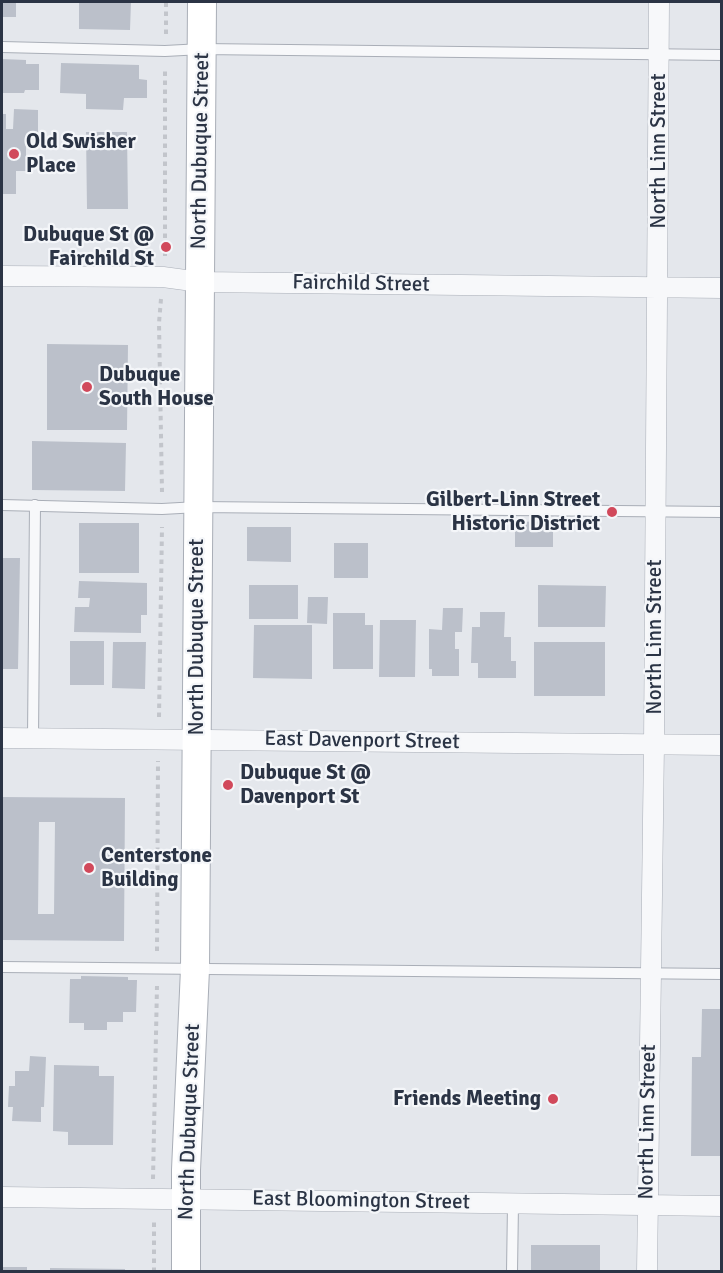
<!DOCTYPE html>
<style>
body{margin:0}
#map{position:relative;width:723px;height:1273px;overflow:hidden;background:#e4e7ec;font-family:Signika,sans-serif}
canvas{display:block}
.frame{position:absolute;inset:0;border:3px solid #2b3445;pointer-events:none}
</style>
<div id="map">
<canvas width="723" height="1273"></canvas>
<div class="frame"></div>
</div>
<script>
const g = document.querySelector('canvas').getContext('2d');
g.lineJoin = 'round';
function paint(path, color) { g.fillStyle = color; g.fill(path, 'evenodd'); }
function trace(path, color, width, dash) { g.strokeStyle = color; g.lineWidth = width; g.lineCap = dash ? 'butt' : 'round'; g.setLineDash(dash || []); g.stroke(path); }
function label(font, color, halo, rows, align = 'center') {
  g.font = font + ' Signika,sans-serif'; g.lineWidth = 4.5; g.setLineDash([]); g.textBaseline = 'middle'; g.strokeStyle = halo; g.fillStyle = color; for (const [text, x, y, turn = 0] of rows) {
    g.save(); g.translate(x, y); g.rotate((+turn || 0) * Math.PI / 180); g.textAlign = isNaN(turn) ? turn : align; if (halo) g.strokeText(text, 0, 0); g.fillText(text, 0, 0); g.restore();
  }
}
const building = new Path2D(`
 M2 2H16V17H2Z
 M79 2H131L130 30 79 29Z
 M2 59 26 60V64H39V90H25L24 93H2Z
 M61 63 139 65V79L147 80V98H124L123 110 86 109V94L60 93Z
 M14 109 38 110V137H26V171H16V194H2V114H6V129H13Z
 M86 132H127L128 209H87Z
 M47 344 128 345 127 430H47Z
 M32 441 126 443 125 491 32 490Z
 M553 521V547H515V522Z
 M79 523H139V573H79Z
 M247 527H291V562L247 561Z
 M334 543H368V578H334Z
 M2 558H20L18 669H2Z
 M79 581 147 583V615H141V633L74 632 75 607H89L90 598H78Z
 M249 585H298V619H249Z
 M538 585 606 586 605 627H538Z
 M308 597H328L327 624 307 623Z
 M443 608H463L462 632H455V649H459V676H432V669H429V629L442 630Z
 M480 612H505L504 637H511V661H516V678H478V663H471L472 627H480Z
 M333 613H365V625H373V669H333Z
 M380 620H416L415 677H379Z
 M254 625H312V679L253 678Z
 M70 641H104V685H70Z
 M113 642H146L145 689 112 688Z
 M534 642H605V696H534Z
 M2 797 125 798 124 941 2 940ZM39 822H55L54 914H38Z
 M81 976 128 977V980H137L136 1012H123V1022H107V1030H84V1023H69L70 979H81Z
 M702 1009H722V1156H691L692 1057H701Z
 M30 1056 46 1057 44 1107H41V1122L12 1121 13 1107H8L9 1086H15V1071H29Z
 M54 1065 99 1066V1076H114L113 1145H68V1132L53 1131Z
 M531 1245H600V1272H531Z
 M2 1267H27V1272H2Z
 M50 1268 125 1269V1272H50Z`);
const path = new Path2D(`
 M166 34V2
 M165 256V68
 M161 299 159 323 162 492
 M159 717 162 527
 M157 951 158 761
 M153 1179 157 986
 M154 1272V1220`);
const lane = new Path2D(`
 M2 47 165 51 202 49 722 55
 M2 505 162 509 198 507 722 512
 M33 738 35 505
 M2 967 722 974
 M512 1272 513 1204`);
const street = new Path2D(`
 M2 276 163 277 200 282 722 288
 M2 738 722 745
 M2 1197 722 1206
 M647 1272 654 744 659 2`);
const secondary = new Path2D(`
 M186 1272V1170L195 969 202 2`);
const markers = [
 [14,154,6,"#d1495b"],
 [166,247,6,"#d1495b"],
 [87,387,6,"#d1495b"],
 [612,512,6,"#d1495b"],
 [228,785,6,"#d1495b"],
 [89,868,6,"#d1495b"],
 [553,1099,6,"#d1495b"]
];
const poiNames = [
 ["Old Swisher",26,142],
 ["Place",26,166],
 ["Dubuque St @",154,235,"right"],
 ["Fairchild St",154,259,"right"],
 ["Dubuque",99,375],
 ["South House",99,399],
 ["Gilbert-Linn Street",600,500,"right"],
 ["Historic District",600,524,"right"],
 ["Dubuque St @",240,773],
 ["Davenport St",240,797],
 ["Centerstone",101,856],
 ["Building",101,880],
 ["Friends Meeting",541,1099,"right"]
];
const streetNames = [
 ["North Dubuque Street",201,151,-89],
 ["North Linn Street",659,151,-90],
 ["Fairchild Street",361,284,1],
 ["North Dubuque Street",197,637,-90],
 ["North Linn Street",655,637,-90],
 ["East Davenport Street",362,741,1],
 ["North Dubuque Street",190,1122,-88],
 ["North Linn Street",648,1122,-89],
 ["East Bloomington Street",361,1201,1]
];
paint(building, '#bbc0ca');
trace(lane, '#a9aeb7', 12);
trace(street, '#a9aeb7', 21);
trace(secondary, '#a9aeb7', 30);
trace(path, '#c2c5cb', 4, [4.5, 4.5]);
trace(lane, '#f7f8fa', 10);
trace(street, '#f7f8fa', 20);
trace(secondary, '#fff', 28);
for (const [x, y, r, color] of markers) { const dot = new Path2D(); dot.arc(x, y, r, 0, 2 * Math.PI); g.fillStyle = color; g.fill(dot); trace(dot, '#f4f6f9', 2); }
label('bold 21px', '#2b3445', '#f4f6f9', poiNames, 'left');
label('21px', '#2b3445', '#f4f6f9', streetNames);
</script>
